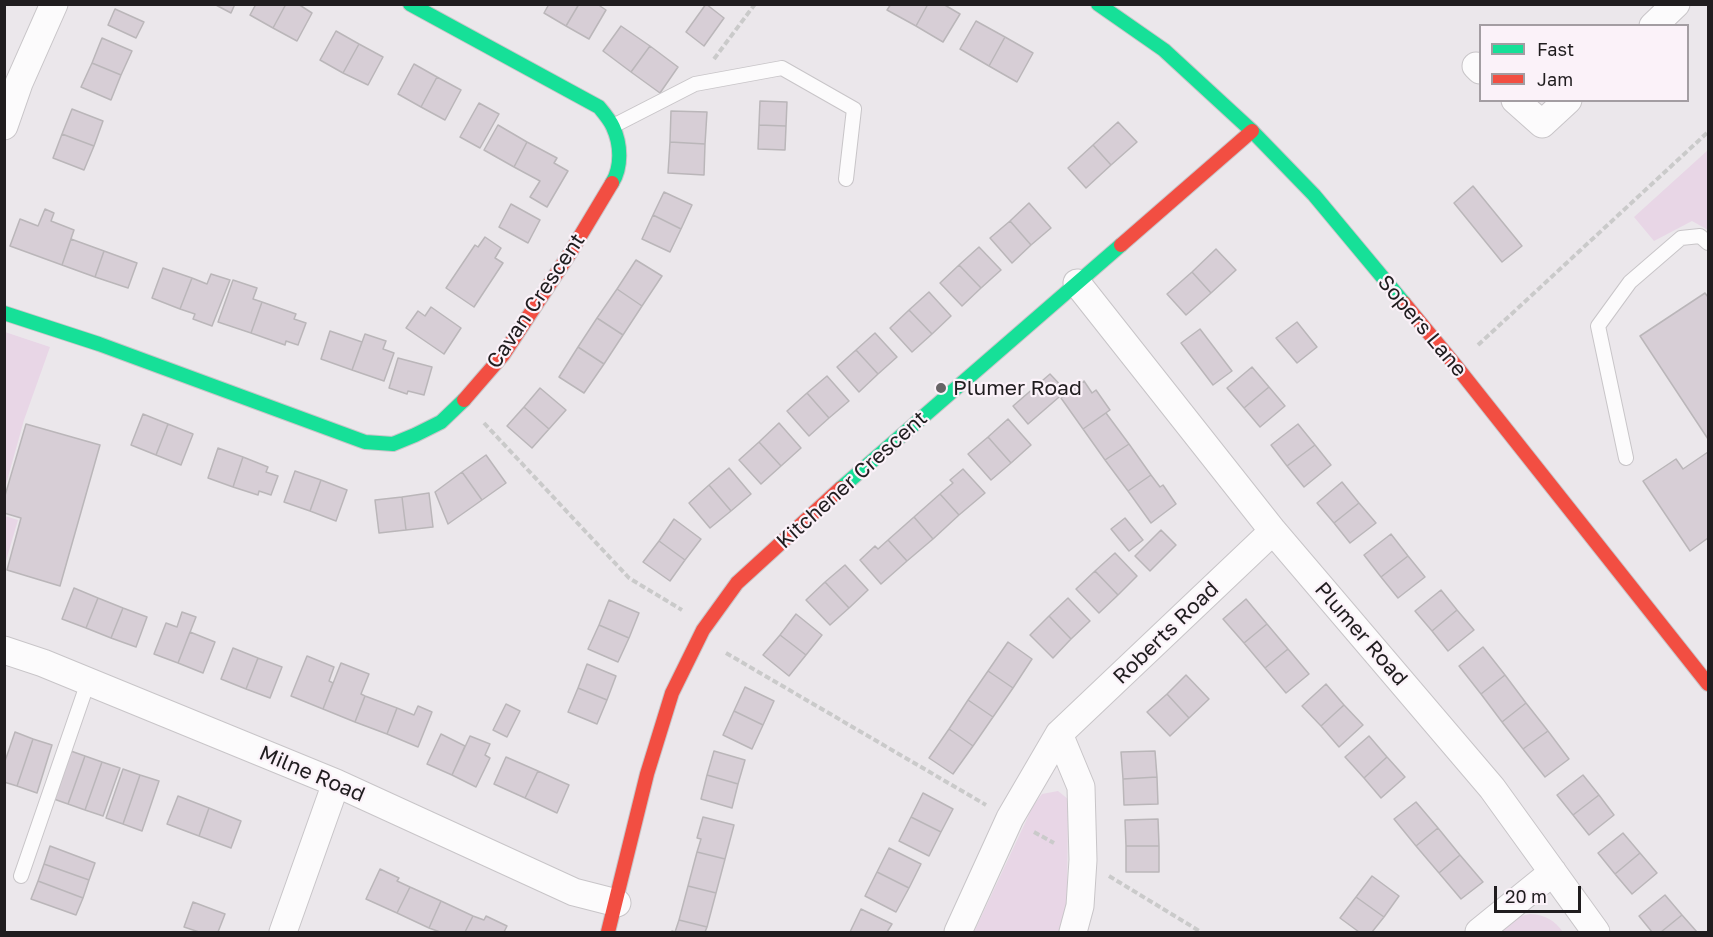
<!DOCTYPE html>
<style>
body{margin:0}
#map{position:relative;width:1713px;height:937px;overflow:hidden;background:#ebe7eb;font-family:"Golos Text",sans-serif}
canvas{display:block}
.frame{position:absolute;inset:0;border:6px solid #201d1f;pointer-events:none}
.legend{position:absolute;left:1479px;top:24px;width:210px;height:78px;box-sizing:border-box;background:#fbf2f9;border:2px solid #a39da2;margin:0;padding:8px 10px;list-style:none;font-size:18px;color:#201d1f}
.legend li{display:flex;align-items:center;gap:12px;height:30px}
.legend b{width:30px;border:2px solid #a39da2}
.scale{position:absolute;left:1494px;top:886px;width:87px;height:27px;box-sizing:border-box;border:3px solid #201d1f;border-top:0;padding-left:8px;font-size:18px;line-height:21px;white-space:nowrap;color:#201d1f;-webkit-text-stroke:4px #fbf2f9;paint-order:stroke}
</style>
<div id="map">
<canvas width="1713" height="937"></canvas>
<div class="frame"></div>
<ul class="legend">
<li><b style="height:8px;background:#16e098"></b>Fast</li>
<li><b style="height:8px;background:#f24e42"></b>Jam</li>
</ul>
<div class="scale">20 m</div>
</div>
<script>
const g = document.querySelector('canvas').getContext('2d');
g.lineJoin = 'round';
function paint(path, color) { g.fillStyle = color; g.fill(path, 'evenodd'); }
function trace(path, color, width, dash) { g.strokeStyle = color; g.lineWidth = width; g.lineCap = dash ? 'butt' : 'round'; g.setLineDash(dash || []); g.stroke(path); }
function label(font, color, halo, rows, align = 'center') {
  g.font = font + ' "Golos Text",sans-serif'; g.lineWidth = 4.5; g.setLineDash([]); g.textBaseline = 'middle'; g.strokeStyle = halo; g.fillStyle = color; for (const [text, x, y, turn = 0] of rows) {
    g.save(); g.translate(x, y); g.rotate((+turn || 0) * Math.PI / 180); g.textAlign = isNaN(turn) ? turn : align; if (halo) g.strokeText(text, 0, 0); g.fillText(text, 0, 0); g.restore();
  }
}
const green = new Path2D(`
 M1708 150V230L1692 221 1654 241 1634 217Z
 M5 332 50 347 24 420 5 488Z
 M5 516 18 520 5 564 4 516Z
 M1058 791 1068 799 1067 909 1059 932H974L1033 806 1042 794Z
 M1530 914C1546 915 1554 920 1563 932H1496L1517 917Z`);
const building = new Path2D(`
 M214 4H235L231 13Z
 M256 4H286L273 28 250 15Z
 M286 4H298L312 13 297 41 273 28Z
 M549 4H579L566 26 544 13Z
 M579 4H597L606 10 589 39 566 26Z
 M706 4 724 18 704 46 686 32Z
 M891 4H928L916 26 887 10Z
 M928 4H943L960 14 943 42 916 26Z
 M115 9 144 22 136 38 108 25Z
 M976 21 1005 37 989 66 960 49Z
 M621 26 650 46 631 72 603 51Z
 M336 31 359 44 343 73 320 60Z
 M1005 37 1033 53 1017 82 989 66Z
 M102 38 132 51 121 75 92 63Z
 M359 44 383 57 368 85 343 73Z
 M650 46 678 67 660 93 631 72Z
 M92 63 121 75 111 100 81 87Z
 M414 64 437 77 421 107 398 94Z
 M437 77 461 90 445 120 421 107Z
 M760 101 787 102 786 126 759 125Z
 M479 103 499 114 480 148 460 137Z
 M72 109 103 121 94 146 62 134Z
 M671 111 707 112 705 144 670 142Z
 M1118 122 1137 142 1111 165 1093 145Z
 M498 125 527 142 514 167 484 150Z
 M759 125 786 126 785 150 758 149Z
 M62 134 94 146 84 170 53 158Z
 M527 142 557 158 554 163 568 171 547 207 530 197 540 181 514 167Z
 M670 142 705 144 704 175 668 173Z
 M1093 145 1111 165 1086 188 1068 168Z
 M1473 186 1522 246 1502 262 1454 203Z
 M664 192 692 205 681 229 653 215Z
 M1029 203 1051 228 1031 245 1010 221Z
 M511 204 540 220 528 243 499 227Z
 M45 209 54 213 51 221 74 230 62 265 10 246 20 219 38 226Z
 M653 215 681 229 670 252 642 239Z
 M1010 221 1031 245 1012 263 990 238Z
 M485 237 501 248 495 258 503 263 474 307 446 288 475 245 478 247Z
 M71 239 104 251 95 277 62 265Z
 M979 247 1001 270 981 288 959 265Z
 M1216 249 1236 270 1211 293 1192 272Z
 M104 251 137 263 128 288 95 277Z
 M636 260 662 276 642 306 617 289Z
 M959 265 981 288 962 306 940 283Z
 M163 268 192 278 180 309 152 298Z
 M1192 272 1211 293 1186 315 1167 294Z
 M211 274 230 280 212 326 193 319 195 314 180 309 192 278 207 284Z
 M233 280 257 288 253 299 262 302 251 333 218 322Z
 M617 289 642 306 623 335 597 318Z
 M929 292 951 316 932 334 909 310Z
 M1705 293 1708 297V439L1640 336Z
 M262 302 296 314 294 319 306 323 298 345 286 341 285 345 251 333Z
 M431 307 461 328 444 354 406 328 418 311 425 316Z
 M909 310 932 334 912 352 890 328Z
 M597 318 623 335 604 364 578 347Z
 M1297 322 1317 347 1297 363 1276 338Z
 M1200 329 1232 371 1213 385 1181 343Z
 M330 331 362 342 352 370 321 359Z
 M875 333 897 357 878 374 856 350Z
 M365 334 386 341 383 349 394 353 384 381 352 370Z
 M578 347 604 364 584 393 559 377Z
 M856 350 878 374 859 392 837 367Z
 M398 358 432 367 424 395 408 391 407 394 389 388Z
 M1252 367 1269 387 1244 408 1227 388Z
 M1050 374 1066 391 1028 424 1013 406Z
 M827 376 849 401 829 418 807 393Z
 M1084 381 1092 393 1096 390 1110 410 1083 429 1061 398Z
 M1269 387 1285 406 1260 427 1244 408Z
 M540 388 566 410 549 429 524 407Z
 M807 393 829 418 809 436 787 411Z
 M524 407 549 429 532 448 507 426Z
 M1106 413 1129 444 1105 460 1083 429Z
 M143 414 168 424 156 455 131 445Z
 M1008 419 1031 445 1011 463 988 437Z
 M779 423 801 448 781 466 759 442Z
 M26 424 100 445 60 586 7 570 21 518 4 513V499Z
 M168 424 193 434 181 465 156 455Z
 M1298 424 1315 445 1287 466 1271 445Z
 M988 437 1011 463 991 480 968 454Z
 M759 442 781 466 761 484 739 460Z
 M1129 444 1151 475 1128 491 1105 460Z
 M1315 445 1331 465 1304 487 1287 466Z
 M218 448 243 457 233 487 208 478Z
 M1708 452V538L1690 551 1643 481 1676 459 1683 469Z
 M486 455 506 483 482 500 462 472Z
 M243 457 268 467 266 472 278 476 271 495 259 491 258 495 233 487Z
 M729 468 751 494 731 511 709 485Z
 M963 469 985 493 959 515 940 494 953 483 950 480Z
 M295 471 321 480 310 511 284 502Z
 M462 472 482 500 448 524 435 492Z
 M1151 475 1160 487 1163 485 1176 504 1151 523 1128 491Z
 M321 480 347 490 336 521 310 511Z
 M1342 482 1359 503 1334 523 1317 503Z
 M709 485 731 511 710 528 689 503Z
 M429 493 433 527 406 530 402 497Z
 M940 494 959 515 933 539 914 517Z
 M402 497 406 530 379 533 375 500Z
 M1359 503 1376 523 1350 543 1334 523Z
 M914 517 933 539 907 561 888 540Z
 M1125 518 1143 540 1129 551 1111 529Z
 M674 519 701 539 685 560 659 541Z
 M1161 530 1176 545 1150 571 1135 556Z
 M1391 534 1408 556 1381 577 1364 555Z
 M888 540 907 561 881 584 860 560 875 546 878 549Z
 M659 541 685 560 670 581 643 562Z
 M1115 553 1137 576 1118 595 1095 571Z
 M1408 556 1425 577 1398 598 1381 577Z
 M845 565 868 590 849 608 825 582Z
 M1095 571 1118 595 1099 613 1076 589Z
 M825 582 849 608 830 625 806 600Z
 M74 588 98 598 86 628 62 619Z
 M1441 590 1457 610 1432 631 1415 611Z
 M98 598 123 608 111 638 86 628Z
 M1068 598 1090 621 1071 639 1049 616Z
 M1246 599 1267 624 1244 643 1223 619Z
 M609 600 639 613 629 638 599 625Z
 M123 608 147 617 136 647 111 638Z
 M1457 610 1474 630 1448 651 1432 631Z
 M182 612 196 617 178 663 154 654 166 623 177 627Z
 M796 614 822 635 806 655 780 635Z
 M1049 616 1071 639 1053 658 1030 635Z
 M1267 624 1288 649 1265 668 1244 643Z
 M599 625 629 638 618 662 588 649Z
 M190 632 215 642 203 673 178 663Z
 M780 635 806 655 789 676 763 655Z
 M1008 642 1032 659 1013 688 988 671Z
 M1483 647 1505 675 1481 694 1459 666Z
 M233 648 258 658 246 689 221 679Z
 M1288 649 1309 674 1286 693 1265 668Z
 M307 656 334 667 329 681 333 683 323 709 291 696Z
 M258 658 282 667 270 698 246 689Z
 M341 663 369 674 361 694 365 696 355 722 323 709Z
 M587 664 616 676 607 700 578 688Z
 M988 671 1013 688 993 717 968 700Z
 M1186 675 1209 699 1189 718 1167 694Z
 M1505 675 1526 703 1502 722 1481 694Z
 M1326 684 1344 705 1321 726 1302 706Z
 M745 687 774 701 763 725 734 711Z
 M578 688 607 700 597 724 568 712Z
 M1167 694 1189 718 1170 736 1147 712Z
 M365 696 397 708 387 734 355 722Z
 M968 700 993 717 973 746 949 729Z
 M1526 703 1548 731 1523 749 1502 722Z
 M506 704 520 711 507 737 493 730Z
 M1344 705 1363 725 1339 747 1321 726Z
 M418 706 432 712 418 747 387 734 397 708 414 715Z
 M734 711 763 725 752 749 723 735Z
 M949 729 973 746 953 774 929 758Z
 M1548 731 1569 759 1545 777 1523 749Z
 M15 732 33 739 17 786 4 782V764Z
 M441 734 465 746 452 775 427 764Z
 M470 736 490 744 485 755 490 758 476 787 452 775Z
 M1369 736 1387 757 1364 778 1345 757Z
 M33 739 52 745 37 793 17 786Z
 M68 750 85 756 68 804 51 798Z
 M714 751 745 760 738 784 707 775Z
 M1155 751 1157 777 1123 779 1121 752Z
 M85 756 102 762 85 810 68 804Z
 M506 757 538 771 525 798 494 784Z
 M1387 757 1405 777 1381 798 1364 778Z
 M102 762 120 768 103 816 85 810Z
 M123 769 140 775 123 824 106 818Z
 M538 771 569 785 557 813 525 798Z
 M140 775 159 781 142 831 123 824Z
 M707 775 738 784 732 808 701 799Z
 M1583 775 1599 795 1573 815 1557 795Z
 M1157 777 1158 804 1124 805 1123 779Z
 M923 793 953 809 941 832 911 817Z
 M1599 795 1614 815 1589 835 1573 815Z
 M178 796 209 808 199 836 167 824Z
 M1416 802 1438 828 1416 846 1394 819Z
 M209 808 241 821 231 848 199 836Z
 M703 817 734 825 725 859 697 852 701 839 697 838Z
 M911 817 941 832 929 856 899 841Z
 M1158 819 1159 846H1126L1125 820Z
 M1438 828 1460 855 1439 873 1416 846Z
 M1623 833 1640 853 1615 874 1598 853Z
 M50 846 95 863 89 880 44 864Z
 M1126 846H1159V872H1126Z
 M889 848 921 864 909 888 877 872Z
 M697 852 725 859 716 893 688 886Z
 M1640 853 1657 873 1632 894 1615 874Z
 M1460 855 1483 882 1461 899 1439 873Z
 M44 864 89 880 83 898 38 881Z
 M380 869 399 878 397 881 410 887 397 913 366 899Z
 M877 872 909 888 896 912 865 896Z
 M1372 876 1399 896 1384 917 1356 897Z
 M38 881 83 898 76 915 31 899Z
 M688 886 716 893 707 927 679 920Z
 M410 887 441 901 429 928 397 913Z
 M1665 895 1682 915 1661 932H1652L1639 916Z
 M1356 897 1384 917 1372 932H1359L1340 918Z
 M441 901 473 916 465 932H440L429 928Z
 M193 902 225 914 218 932H199L184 927Z
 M861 909 892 924 887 932H850Z
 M1682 915 1697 932H1661Z
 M473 916 484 920 486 916 507 926 504 932H465Z
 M679 920 707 927 705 932H671L672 931 675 932Z`);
const path = new Path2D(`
 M714 59 755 4
 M1478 345 1708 132
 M484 423 629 578 682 610
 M726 653 986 805
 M1034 832 1054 843
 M1109 876 1201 932`);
const lane = new Path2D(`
 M613 126 695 84 782 68 854 109 846 179
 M1626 458 1598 326 1630 282 1681 238 1700 236 1708 243
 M21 876 88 682`);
const street = new Path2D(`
 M1653 26 1676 4
 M1476 66 1480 70
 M1515 100 1542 124 1568 100
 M4 126 19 83 54 4
 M1077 283 1273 531 1492 788 1596 932
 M4 650 43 663 336 783 574 892 617 903
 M1059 734 1081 787 1083 860 1080 906 1073 932
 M283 932 336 783
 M958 932 1010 818 1059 734 1273 531
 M1479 932 1553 872`);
const fast = new Path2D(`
 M410 4 599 107C604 113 610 120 613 127 621 144 622 167 612 183
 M1098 4 1164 50 1252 131 1314 195 1404 303
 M4 313 99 344 365 442 393 444 415 435 441 422 464 400
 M841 488 1121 245`);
const jam = new Path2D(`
 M1121 245 1252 131
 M1404 303 1456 366 1708 684
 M464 400 503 355 570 253 612 183
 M608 932 647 774 672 693 703 630 737 583 841 488`);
const markers = [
 [941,388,6,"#676466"]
];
const streetNames = [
 ["Cavan Crescent",536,301,-56],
 ["Sopers Lane",1422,326,50],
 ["Kitchener Crescent",852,480,-42],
 ["Roberts Road",1166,633,-44],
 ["Plumer Road",1361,634,49],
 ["Milne Road",312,774,23]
];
const poiNames = [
 ["Plumer Road",953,388]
];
paint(green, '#e8d6e6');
paint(building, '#d7ced6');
trace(building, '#bab6b9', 1.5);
trace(lane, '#c8c5c8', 16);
trace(street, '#c8c5c8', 29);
trace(fast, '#c8c5c8', 16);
trace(jam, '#c8c5c8', 16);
trace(path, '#cacaca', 4, [6, 3]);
trace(lane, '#fcfbfc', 14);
trace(street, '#fcfbfc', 27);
trace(fast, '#16e098', 14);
trace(jam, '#f24e42', 14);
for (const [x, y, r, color] of markers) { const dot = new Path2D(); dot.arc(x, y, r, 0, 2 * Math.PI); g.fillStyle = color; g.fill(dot); trace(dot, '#fbf2f9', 2); }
label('21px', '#201d1f', '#fbf2f9', streetNames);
label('21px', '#201d1f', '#fbf2f9', poiNames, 'left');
</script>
